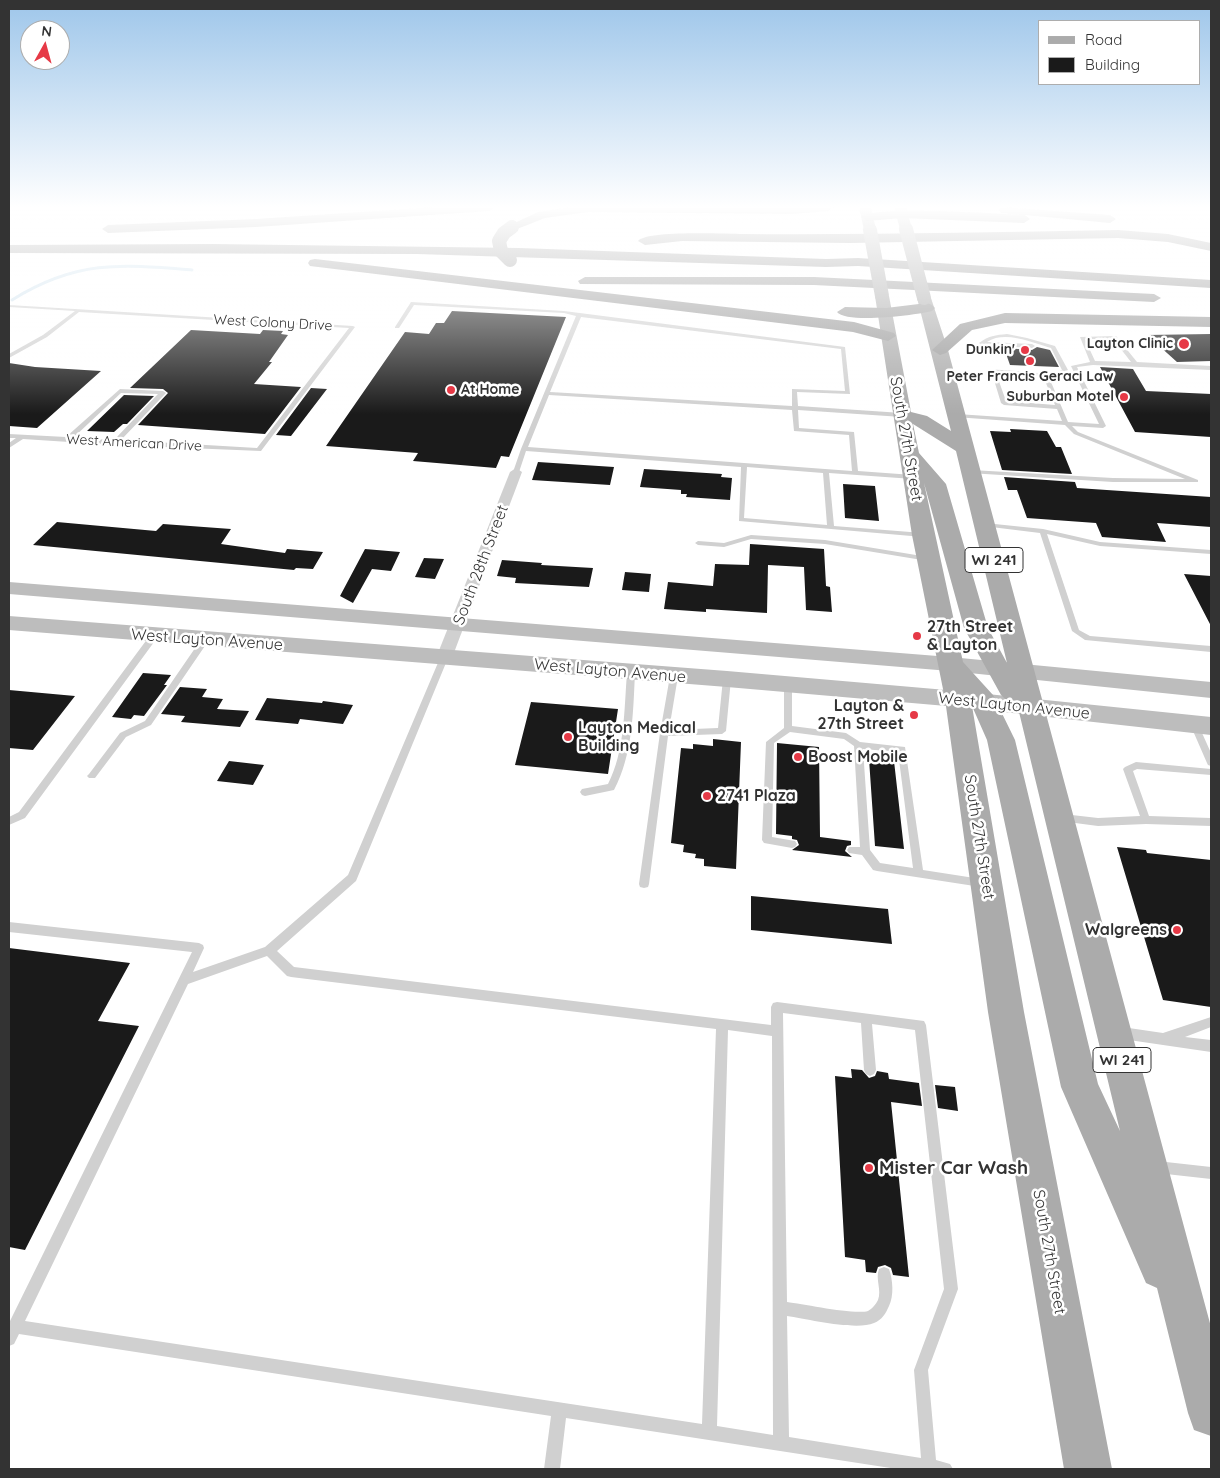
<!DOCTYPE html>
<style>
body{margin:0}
#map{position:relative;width:1220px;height:1478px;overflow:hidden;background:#fff;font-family:Quicksand,sans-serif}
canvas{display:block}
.frame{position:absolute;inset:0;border:10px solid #333;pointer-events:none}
.legend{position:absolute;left:1038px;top:20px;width:162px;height:65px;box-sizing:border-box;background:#fff;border:1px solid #adadad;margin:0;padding:6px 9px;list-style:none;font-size:15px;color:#333}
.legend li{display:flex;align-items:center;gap:10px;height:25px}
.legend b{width:25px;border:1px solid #adadad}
.north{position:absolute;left:20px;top:20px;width:50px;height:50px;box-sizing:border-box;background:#fff;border:1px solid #adadad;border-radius:50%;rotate:7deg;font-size:14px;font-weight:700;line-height:20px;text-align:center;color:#333}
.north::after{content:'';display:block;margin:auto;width:18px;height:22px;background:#e63946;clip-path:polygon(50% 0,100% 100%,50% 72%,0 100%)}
</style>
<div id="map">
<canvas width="1220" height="1478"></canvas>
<div class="frame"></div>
<ul class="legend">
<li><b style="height:6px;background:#ababab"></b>Road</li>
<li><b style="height:14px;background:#1a1a1a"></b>Building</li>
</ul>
<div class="north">N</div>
</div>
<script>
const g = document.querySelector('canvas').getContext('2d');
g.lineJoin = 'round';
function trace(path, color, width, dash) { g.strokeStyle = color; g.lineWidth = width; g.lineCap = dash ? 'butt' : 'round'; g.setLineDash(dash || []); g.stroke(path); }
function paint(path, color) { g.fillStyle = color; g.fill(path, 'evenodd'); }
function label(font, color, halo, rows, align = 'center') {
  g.font = font + ' Quicksand,sans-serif'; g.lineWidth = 5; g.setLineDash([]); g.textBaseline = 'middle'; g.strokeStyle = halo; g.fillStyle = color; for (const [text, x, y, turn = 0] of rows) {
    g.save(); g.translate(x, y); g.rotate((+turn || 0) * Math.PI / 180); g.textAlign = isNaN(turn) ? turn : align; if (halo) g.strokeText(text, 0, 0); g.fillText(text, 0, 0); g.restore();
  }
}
const stream = new Path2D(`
 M12 300C76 260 120 264 192 270`);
const building = new Path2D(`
 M452 311 566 317 509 457 501 456 496 468 413 461 418 453 326 446 405 332 429 334 436 323H444Z
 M191 330 260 334 263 330 283 331 281 334 288 335 269 362H272L254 384 301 387 265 434 138 425 168 393 163 389 130 388Z
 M1211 334V361L1177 362 1147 335Z
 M1037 347 1050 350 1059 367 1010 365 1004 348 1032 350Z
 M9 363 35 367 101 371 37 428 9 426Z
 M1100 367 1133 369 1146 391 1211 394V437L1135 432Z
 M311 388 327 389 291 436 276 435Z
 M124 395 154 396 127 424H123L114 432 87 431Z
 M1010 429 1047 431 1056 447H1061L1072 474 1002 470 990 431 1011 432Z
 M538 462 614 467 610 485 532 480Z
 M644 469 722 474 721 477 732 478 730 500 686 497 687 494H681V490L640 487Z
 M1004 477 1075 482 1077 488 1211 497V527L1157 523 1166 542 1102 537 1096 523 1027 518 1017 490H1008Z
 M843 484 875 486 879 521 845 518Z
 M57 522 156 531 163 524 231 529 221 544 285 553 287 549 323 552 313 569 296 568 294 570 33 545Z
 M750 544 824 549 826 586 830 587 832 612 806 610 804 567 768 565 767 613 706 609V612L664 609 668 582 713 586 715 564 749 565Z
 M365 549 400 552 391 571 372 569 353 603 340 596Z
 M424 558 444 559 435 579 415 577Z
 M502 560 542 563 541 565 593 568 589 587 515 583 516 578 497 576Z
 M625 572 651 574 649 592 622 590Z
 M1184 574 1211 576V626Z
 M143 673 171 675 164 685H167L144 716 134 715 131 719 112 717Z
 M180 687 207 689 202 697 223 699 217 709 249 711 240 727 181 722 185 716 161 714Z
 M9 690 75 696 33 750 9 748Z
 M267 698 322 703 323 701 353 705 343 724 300 719 298 724 255 720Z
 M531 702 618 709 608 774 515 765Z
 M713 739 741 742 736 869 704 866V859L695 858 696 854 683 852 684 845 671 843 681 748 693 749V744L713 746Z
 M777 743 819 747 820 837 851 841V845L847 846 845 851 852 857 792 850 799 845 797 840 792 839V836L776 834Z
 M869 759 894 761 904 849 875 846Z
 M229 761 264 765 253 785 217 781Z
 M1117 847 1146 850 1147 853 1211 860V1007L1163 1000Z
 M751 896 888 909 892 944 751 930Z
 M9 948 130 963 98 1021 139 1026 25 1250 9 1247Z
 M851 1069 862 1070 869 1078 875 1076 877 1071 888 1073 889 1079 919 1083 922 1106 891 1102 909 1277 893 1275 891 1268 885 1265 878 1267 876 1273 866 1272 865 1260 845 1257 835 1076 852 1078Z
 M935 1085 955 1087 958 1111 938 1108Z`);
const service = new Path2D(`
 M411 302 564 311 845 347 850 394 797 392 798 406 902 413 905 415 902 417 798 410 799 428 854 432 858 471 913 475 916 477 913 479 829 473 834 526 923 533 926 535 923 537 739 521 741 467 526 451 519 472 514 473 513 472 521 449 576 316 564 313 414 305 399 328H395V327ZM581 317 841 349 845 391 792 389V406L550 392ZM549 395 792 410 794 431 849 435 852 471 528 447ZM747 467 823 473 827 525 744 518Z
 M9 305 353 326 355 327 261 451 115 445 23 439 9 448V443L16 438H9V434L66 437 120 389 163 391 166 393 121 440 257 448 349 328 79 312 47 337 9 358V354L43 335 75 311 9 307ZM121 393 158 394 114 440 73 438Z
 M1007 334 1027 338 1055 346 1068 370 1063 374 1048 375 1068 422 1099 424 1071 366 1090 362 1080 337 1116 336 1137 362 1211 366V370L1093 365 1077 367 1106 426 1103 428 1072 426 1078 432 1198 480V482H1113L969 473V471L971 470 1113 478 1185 479 1074 434 1065 425 955 417V415L957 414 1062 421 1057 409 1004 405 1001 403 991 370C1009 368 1048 378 1062 370L1051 348C1033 343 1005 330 987 342L1032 344 1035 346 1032 348 982 345 979 343C988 336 996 335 1007 334ZM1085 339H1113L1131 362 1095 361ZM996 373 1043 376 1055 405 1006 401Z
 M985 523 1043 529 1100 542 1211 550V554L1100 546 1047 534 1079 630 1090 636 1211 646V652L1085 640 1072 631 1040 533 983 526 982 525Z
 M751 535 825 540 928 557 932 559 928 561 825 544 751 539 724 547 698 545 695 543 698 541 724 543Z
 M154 633 157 634 158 636 157 638 25 818 9 825V817L19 812 151 634Z
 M205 637 209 640 151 725 126 737 95 778H89L87 776 89 774 120 733 145 721 202 638Z
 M444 655 448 658 356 881 277 951 294 967 771 1025V1007L773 1003 777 1002 924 1021 926 1025 958 1289 928 1370 936 1460 950 1464 953 1469H897L566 1418 560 1469H544L551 1416 19 1334 14 1344 9 1346V1324L10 1321 192 952 9 932V922L199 943 203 945 204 948 193 972 265 947 348 875 440 658ZM267 956 287 976 291 977 716 1029 702 1424 25 1321 188 984ZM783 1013 861 1023 864 1070 866 1074 870 1076 874 1074 876 1070 872 1024 915 1030 944 1289 914 1370 921 1458 789 1437 787 1316C808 1319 856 1331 874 1323 882 1320 886 1313 889 1306 894 1296 893 1280 889 1269L884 1267 879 1269C875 1279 882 1290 878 1300 876 1304 872 1309 868 1311 854 1315 804 1304 787 1302ZM728 1030 772 1036 773 1435 717 1426Z
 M631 670 635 673C633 712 633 754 614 790L585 796 582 795 580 792 582 789 608 784C625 751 624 710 627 673Z
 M674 673 678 676 669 730 718 728 723 679 727 676 731 679 726 731 722 734 668 736 649 884 648 887 644 888 640 887 639 884 660 733 670 676Z
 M788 682 792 685V726L846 733 860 742 905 747 923 870 981 879 985 880 986 883 985 886 981 887 877 871 873 870 862 855 849 853 847 850 849 847H860L854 746 844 739 790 732 774 743 772 837 795 841 797 844 795 847 792 848 764 843 762 840 766 742 784 728V685ZM863 749 898 752 913 868 880 863 870 850Z
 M1194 721 1198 724 1211 753V766L1208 765 1207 763 1190 724Z
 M1136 762 1211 769V775L1137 769 1133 771 1149 816 1211 818V826L1146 824 1098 826 1060 821 1058 818 1060 815 1063 814 1098 818 1140 816 1123 769 1125 767Z
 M1211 1017V1027L1185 1037 1211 1040V1052L1122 1039 1118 1037 1116 1033 1118 1029 1122 1027 1163 1033Z
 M1157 1161 1211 1167V1179L1157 1173 1153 1171 1151 1167 1153 1163Z`);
const minor = new Path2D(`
 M516 468 522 472 452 658 450 662H438L436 658 510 472Z`);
const secondary = new Path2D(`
 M9 582 950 657 1211 682V698L950 671 9 594Z
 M9 616 727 671 958 691 1211 717V735L958 707 727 687 9 630Z`);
const primary = new Path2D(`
 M859 207H871L876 230 875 233H865L864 230Z
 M894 207H906L912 229 911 232 906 233 900 229Z
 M882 292 889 296 911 412 927 416 951 431 917 298 919 295H929L931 298 948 350 1211 1327V1436L1194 1430 1188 1413 1157 1288 1146 1283 1061 1087 987 740 972 706 1024 1012 1112 1469H1064L988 1012 945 699 912 535 875 296ZM913 424 956 451 1007 663 988 628 946 484 919 453ZM924 483 964 628 1001 695 1019 712 1120 1131 1098 1084 1015 740 993 695 963 662Z`);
const motorway = new Path2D(`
 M436 207H495L489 211 256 227 108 233 102 229 108 225 256 219Z
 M571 207H834L828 211 792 214 588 212 545 218 512 231 506 227 538 212Z
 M1001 207 1110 215 1116 219 1110 223 1025 215 1030 219 1024 223 902 218 867 221 861 217C872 205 999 214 1022 215L1001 213 999 210Z
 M1118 230 1168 234 1211 243V251L1168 242 1118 238 850 243 682 241 645 245 638 241C647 230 726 234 743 234 868 235 993 232 1118 230Z
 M213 244 519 248 826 259 858 258 1211 280V288L858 266 826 267 417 254 9 253V245Z
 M315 259 854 322 894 333 896 336 888 341 853 332 310 266 308 263 310 260Z
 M585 277H814L1154 294 1161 298 1154 302 814 285 580 284 578 281Z
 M927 303 932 305 935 308 932 311C917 315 846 324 837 312L845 307 886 308Z
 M1005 313 1211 317V327L1005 323 972 330 946 353 940 355 932 350 960 324Z`);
const primaryBridge = new Path2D(`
 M906 229 924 298
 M870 230 882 296`);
const motorwayBridge = new Path2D(`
 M510 260 501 251 499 241 504 233 512 227`);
const markers = [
 [1184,344,6,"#e63946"],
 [1025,350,5,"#e63946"],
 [1030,361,5,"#e63946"],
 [451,390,5,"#e63946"],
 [1124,397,5,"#e63946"],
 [917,636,5,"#e63946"],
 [914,715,5,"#e63946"],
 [568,737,5,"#e63946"],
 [798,757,5,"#e63946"],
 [707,796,5,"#e63946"],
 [1177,930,5,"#e63946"],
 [869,1168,5,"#e63946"]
];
const farStreetnames = [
 ["West Colony Drive",273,323,3],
 ["West American Drive",134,443,3]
];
const farPoinames = [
 ["Layton Clinic",1173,344],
 ["Dunkin'",1015,350],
 ["Peter Francis Geraci Law",1030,377,"center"],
 ["At Home",461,390,"left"],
 ["Suburban Motel",1114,397]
];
const shields = [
 [994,560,58],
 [1122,1060,58]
];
const shieldNames = [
 ["WI 241",994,560],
 ["WI 241",1122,1060]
];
const streetNames = [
 ["South 27th Street",906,439,80],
 ["South 28th Street",481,565,-69],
 ["West Layton Avenue",207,640,4],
 ["West Layton Avenue",610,671,5],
 ["West Layton Avenue",1014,706,6],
 ["South 27th Street",979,837,81],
 ["South 27th Street",1049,1252,80]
];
const poiNames = [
 ["27th Street",927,627],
 ["& Layton",927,645],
 ["Layton &",904,706,"right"],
 ["27th Street",904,724,"right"],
 ["Layton Medical",578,728],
 ["Building",578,746],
 ["Boost Mobile",808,757],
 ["2741 Plaza",717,796],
 ["Walgreens",1167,930,"right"]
];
const nearPoinames = [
 ["Mister Car Wash",879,1168]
];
trace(stream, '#cfe2ee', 3);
paint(building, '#1a1a1a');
paint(service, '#d0d0d0');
paint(minor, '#d0d0d0');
paint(secondary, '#bdbdbd');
paint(primary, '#ababab');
paint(motorway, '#9a9a9a');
trace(primaryBridge, '#ababab', 14);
trace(motorwayBridge, '#9a9a9a', 14);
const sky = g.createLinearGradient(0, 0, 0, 414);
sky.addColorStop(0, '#9ec6ea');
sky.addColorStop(0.5, '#fff');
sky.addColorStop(1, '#ffffff00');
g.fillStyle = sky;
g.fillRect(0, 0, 1220, 414);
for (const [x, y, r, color] of markers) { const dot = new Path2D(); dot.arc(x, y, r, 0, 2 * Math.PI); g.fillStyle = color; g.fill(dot); trace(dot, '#fff', 2); }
label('14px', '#333', '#fff', farStreetnames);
label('bold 14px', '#333', '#fff', farPoinames, 'right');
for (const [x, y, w] of shields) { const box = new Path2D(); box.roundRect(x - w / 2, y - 12.5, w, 25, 4); g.fillStyle = '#fff'; g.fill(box); trace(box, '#333', 1); }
label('bold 15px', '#333', null, shieldNames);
label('16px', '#333', '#fff', streetNames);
label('bold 16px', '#333', '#fff', poiNames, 'left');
label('bold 19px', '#333', '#fff', nearPoinames, 'left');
</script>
